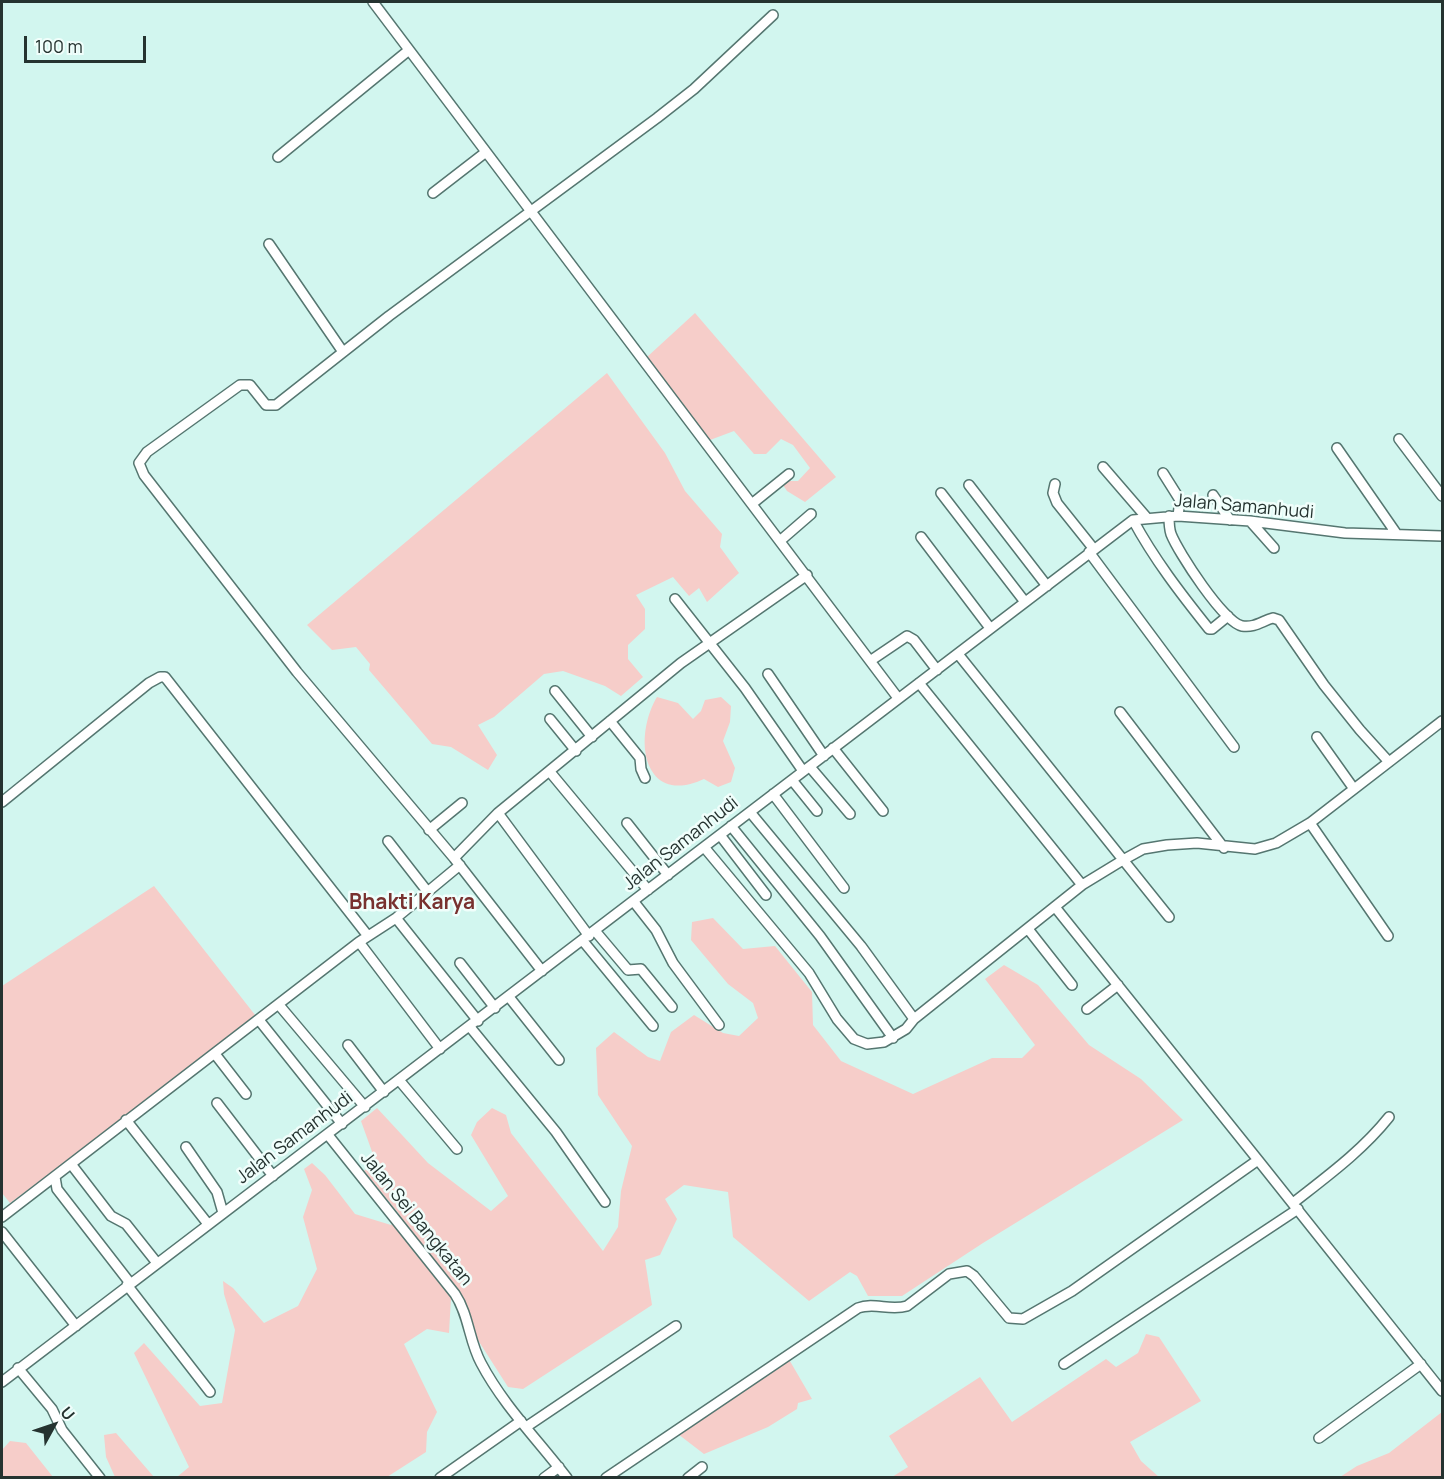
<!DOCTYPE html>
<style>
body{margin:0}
#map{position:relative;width:1444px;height:1479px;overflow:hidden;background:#d2f6ef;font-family:Manrope,sans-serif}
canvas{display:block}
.frame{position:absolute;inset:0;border:3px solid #253330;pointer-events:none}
.north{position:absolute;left:24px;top:1395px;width:60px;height:60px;-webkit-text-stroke:4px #f0fefb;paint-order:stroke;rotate:50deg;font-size:16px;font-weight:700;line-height:24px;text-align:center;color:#253330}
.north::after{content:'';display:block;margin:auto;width:21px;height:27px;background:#253330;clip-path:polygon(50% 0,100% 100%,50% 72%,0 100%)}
.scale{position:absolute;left:24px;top:36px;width:122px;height:27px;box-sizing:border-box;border:3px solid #253330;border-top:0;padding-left:8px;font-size:18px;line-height:21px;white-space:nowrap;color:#253330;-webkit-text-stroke:4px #f0fefb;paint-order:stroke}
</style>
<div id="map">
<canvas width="1444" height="1479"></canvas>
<div class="frame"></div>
<div class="north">U</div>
<div class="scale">100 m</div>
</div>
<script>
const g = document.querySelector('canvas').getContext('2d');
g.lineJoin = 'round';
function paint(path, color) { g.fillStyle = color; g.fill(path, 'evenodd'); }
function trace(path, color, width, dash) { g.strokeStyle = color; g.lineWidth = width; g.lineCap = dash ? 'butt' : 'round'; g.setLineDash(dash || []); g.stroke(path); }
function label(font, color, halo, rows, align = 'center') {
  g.font = font + ' Manrope,sans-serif'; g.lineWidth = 5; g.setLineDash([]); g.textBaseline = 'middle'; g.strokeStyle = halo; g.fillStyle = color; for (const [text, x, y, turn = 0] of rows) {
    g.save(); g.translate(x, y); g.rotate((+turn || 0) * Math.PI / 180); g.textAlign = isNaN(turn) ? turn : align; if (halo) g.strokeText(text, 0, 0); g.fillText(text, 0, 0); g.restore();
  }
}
const green = new Path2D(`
 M695 313 836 477 805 502 787 491 783 485 787 481H798L810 468 793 445 781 439 766 454H754L734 431 710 440 647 357Z
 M607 373 665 453 685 491 722 534 720 547 739 573 707 602 699 588 689 596 673 577 636 595 645 609V629L628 645V659L643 677 621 696 605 686 563 671 544 674 494 717 478 725 497 755 488 770 451 747 432 744 369 670 370 664 356 647 332 650 307 625Z
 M657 697 678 703 693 719 701 711 705 700 721 697 731 706 730 722 723 741 735 768 731 782 718 787 704 779C644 807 632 739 657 697Z
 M154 886 259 1020 10 1203 2 1193V986Z
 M713 918 743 949 775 946 812 992 813 1025 841 1061 913 1094 992 1058H1022L1035 1045 985 979 1004 965 1038 985 1089 1045 1141 1079 1183 1120 983 1243 902 1296H868L857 1276 850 1272 809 1301 733 1237 728 1192 684 1185 665 1199 677 1219 660 1255 645 1260 652 1305 523 1389 508 1387 451 1298 449 1333 427 1329 404 1344 437 1412 427 1432 426 1452 387 1477H177L189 1467 134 1353 144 1343 200 1406 222 1403 235 1330 224 1294 223 1281 233 1288 264 1323 298 1306 317 1269 303 1217 312 1190 304 1169 312 1163 325 1175 355 1214 391 1225 399 1214 364 1171 375 1160 361 1121 377 1108 428 1163 491 1211 508 1196 471 1135 477 1122 492 1108 506 1115 511 1133 603 1251 618 1227 621 1191 632 1146 598 1095 596 1048 614 1032 648 1057 660 1061 671 1032 694 1015 723 1033 739 1036 758 1018 753 1003 728 984 691 940 692 922Z
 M1146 1334 1159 1337 1201 1401 1130 1442 1141 1461 1159 1477H892L908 1467 889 1436 980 1377 1012 1422 1106 1359 1116 1367 1138 1353Z
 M787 1356 812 1399 798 1403 797 1409 768 1427 704 1454 674 1431Z
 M1442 1412V1477H1340L1357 1466 1389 1453Z
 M116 1433 154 1477H115L106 1457 104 1435Z
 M10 1441 26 1443 53 1477H2V1450Z`);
const minor = new Path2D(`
 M373 2 898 698
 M278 157 409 50
 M433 193 486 152
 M269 244 343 352
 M1399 439 1442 496
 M1337 448 1396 533
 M1103 467 1147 518
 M1163 473 1180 500 1178 516
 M1055 484 1053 493 1057 503 1093 548
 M969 485 1047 586
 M941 493 1025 602
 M1213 495 1230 520
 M753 503 789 474
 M1169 516C1169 522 1169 528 1171 534 1178 552 1224 623 1242 626 1255 628 1262 621 1273 618L1279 620 1324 685 1360 730 1389 762
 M1133 520C1154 559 1181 594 1209 629H1212L1228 616
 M1250 521 1274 548
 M921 537 990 628
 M781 540 811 514
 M1089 552 1234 747
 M675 599 745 688 803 771
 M958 654 1169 917
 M870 661 907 636 914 640 937 670
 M768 674 824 756
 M919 683 1082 885
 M555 691 592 737
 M1120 712 1224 848
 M550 719 576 751
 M610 721 640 758 641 769 645 778
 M1317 737 1354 789
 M833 748 883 811
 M810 767 850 814
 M550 772 648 890
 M792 780 817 811
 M773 794 844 888
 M2 802 149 683 160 677H165L368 936
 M750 812 861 946 914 1019
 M498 813 589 936
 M627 823 668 875
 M1310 823 1388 936
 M731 826 820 936 893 1038
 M429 830 462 803
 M720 835 766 895
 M388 841 427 891
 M704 847 809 973 837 1019 854 1039 867 1044 884 1042 906 1029 914 1019 1082 885 1123 860 1143 849 1167 845 1197 843 1255 849 1276 843 1310 823 1442 721
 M454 858 498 813 681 663 807 575
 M634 902 656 930 673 963 719 1025
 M1055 907 1258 1160
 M396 918 478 1021
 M1028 929 1072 985
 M596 932 628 970 641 969 672 1007
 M583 941 653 1026
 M460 963 495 1008
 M542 971 454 858 297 672 144 475 139 463 147 452 240 385H250L266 405H276L389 316 657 118 694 89 773 15
 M509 997 559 1060
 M279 1005 365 1107
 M1087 1009 1118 985
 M259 1020 342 1124
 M470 1027 556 1132 605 1202
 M348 1045 384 1092
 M440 1049 359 942 396 918 460 865
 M215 1054 246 1094
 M399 1080 457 1149
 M217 1103 273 1176
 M126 1120 208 1224
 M328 1135 455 1294C469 1315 469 1341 481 1363 503 1405 538 1440 567 1478
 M186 1147 217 1192 223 1213
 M71 1164 111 1216 126 1224 157 1263
 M55 1177 57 1189 130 1283
 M1293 1203C1326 1177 1362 1151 1389 1117
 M2 1217 359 942
 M2 1232 76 1326
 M127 1285 210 1392
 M1064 1364 1298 1209
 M18 1368 52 1409 62 1430 100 1478
 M2 1382 1133 520 1178 516 1250 521 1345 533 1442 536
 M526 1427 676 1326
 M1319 1438 1421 1364
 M440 1478 521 1421
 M544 1478 559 1467
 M606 1478 858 1308C874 1302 890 1311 907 1306L949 1274 967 1271 974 1276 1009 1318 1023 1319 1072 1291 1258 1160 1442 1391
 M688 1478 702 1467`);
const streetNames = [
 ["Jalan Samanhudi",1244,507,5],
 ["Jalan Samanhudi",681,844,-38],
 ["Jalan Samanhudi",295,1138,-37],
 ["Jalan Sei Bangkatan",416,1219,51]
];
const quarterNames = [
 ["Bhakti Karya",412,903]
];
paint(green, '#f6cdc9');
trace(minor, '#557670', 12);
trace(minor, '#fff', 9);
label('18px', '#253330', '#f0fefb', streetNames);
label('bold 21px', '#78312f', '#f0fefb', quarterNames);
</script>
